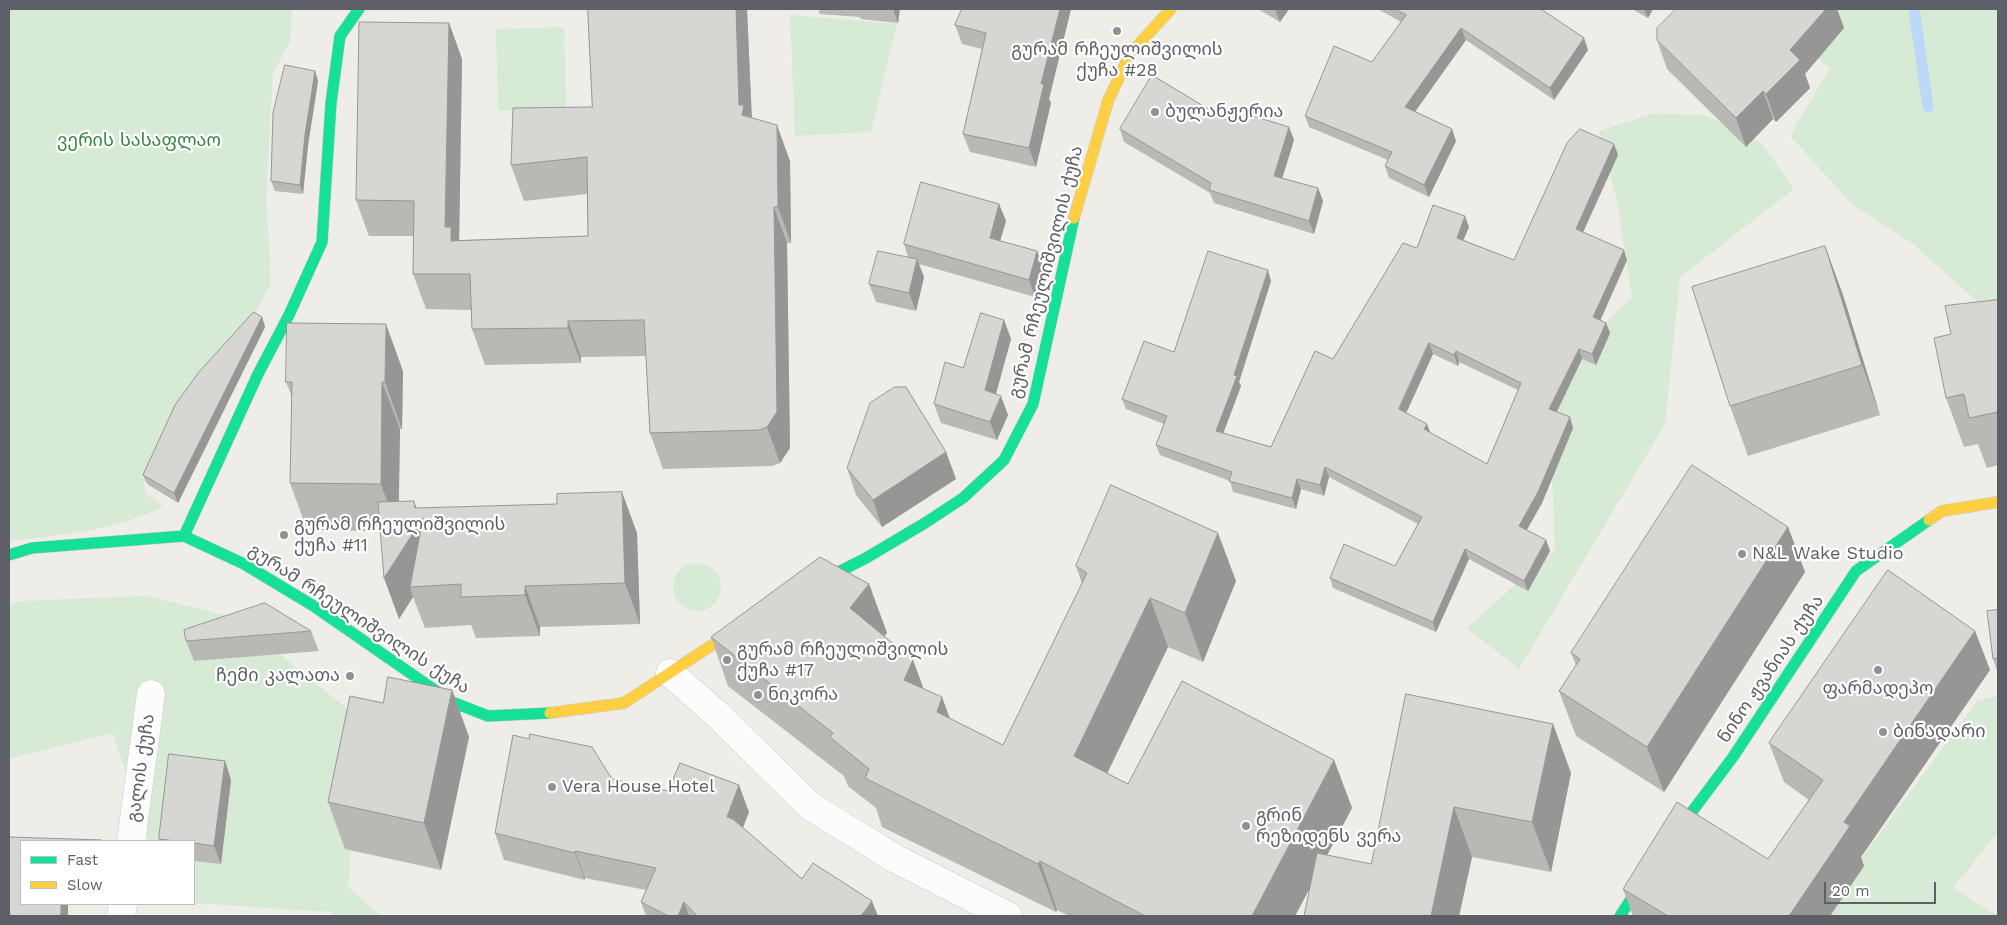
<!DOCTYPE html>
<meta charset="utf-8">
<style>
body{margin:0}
#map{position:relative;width:2007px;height:925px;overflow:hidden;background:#eeede8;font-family:"Work Sans",sans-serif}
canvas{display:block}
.frame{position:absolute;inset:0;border:10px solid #5d6066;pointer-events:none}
.legend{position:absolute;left:20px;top:840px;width:175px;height:65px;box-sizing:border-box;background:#fff;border:1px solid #bebfc2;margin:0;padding:6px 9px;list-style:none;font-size:15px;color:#5d6066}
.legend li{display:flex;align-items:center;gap:10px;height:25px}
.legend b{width:25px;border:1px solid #bebfc2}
.scale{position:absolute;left:1824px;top:882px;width:112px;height:22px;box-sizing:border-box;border:2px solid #5d6066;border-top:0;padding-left:6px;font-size:15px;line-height:18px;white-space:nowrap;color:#5d6066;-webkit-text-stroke:4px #fff;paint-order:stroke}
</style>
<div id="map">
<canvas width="2007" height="925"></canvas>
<div class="frame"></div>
<ul class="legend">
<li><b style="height:6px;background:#16e098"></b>Fast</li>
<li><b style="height:6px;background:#ffcf43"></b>Slow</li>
</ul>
<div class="scale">20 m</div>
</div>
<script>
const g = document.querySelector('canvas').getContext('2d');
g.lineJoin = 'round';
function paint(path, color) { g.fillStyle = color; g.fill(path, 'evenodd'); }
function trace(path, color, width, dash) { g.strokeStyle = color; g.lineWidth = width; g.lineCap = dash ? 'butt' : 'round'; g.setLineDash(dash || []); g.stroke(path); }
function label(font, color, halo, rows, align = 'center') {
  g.font = font + ' "Work Sans","Noto Sans Georgian",sans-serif'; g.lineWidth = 4.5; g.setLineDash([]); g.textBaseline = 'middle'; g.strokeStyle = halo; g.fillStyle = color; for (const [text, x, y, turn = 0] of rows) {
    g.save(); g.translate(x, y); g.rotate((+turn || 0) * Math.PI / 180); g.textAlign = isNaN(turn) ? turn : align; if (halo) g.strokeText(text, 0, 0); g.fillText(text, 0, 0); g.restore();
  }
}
const green = new Path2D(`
 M9 9H292L290 42 273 73 266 198 271 283 246 331 177 414 144 483 146 494 163 506C115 532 62 534 9 541Z
 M1749 9H1998V300L1979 303 1913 244 1853 205 1790 136 1830 68Z
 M790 15 897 24 871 132 795 136Z
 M564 27 566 109 498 111 496 29Z
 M1652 114 1705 115 1761 142 1794 189 1680 277 1665 424 1519 669 1467 628 1555 549 1551 453 1531 390 1632 298 1618 205 1599 131Z
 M673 587a24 24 0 1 1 48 0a24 24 0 1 1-48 0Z
 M146 596 234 617 361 720 348 887 381 916H334L330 912 194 903V841H148L113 733 9 759V604L21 601Z
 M1998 696V832L1953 888 1998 916H1819L1978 700Z`);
const stream = new Path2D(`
 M1914 9 1928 107`);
const street = new Path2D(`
 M670 673 718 715 810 806 896 859 1008 916
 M131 841 151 694
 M121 916 123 904`);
const fast = new Path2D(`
 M184 536 258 374 289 315 322 242 331 103 340 36 359 9
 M9 555 32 548 184 536 244 564 312 605 452 702 488 716 550 713
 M809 587 866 558 925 523 963 498 1004 460 1033 404 1074 218
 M1620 916 1664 849 1733 757 1856 571 1929 520`);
const slow = new Path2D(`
 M1074 218 1108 101 1130 54 1171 9
 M1929 520 1942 511 1998 502
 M550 713 624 703 744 624`);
const wall = new Path2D(`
 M588 9H747L752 118 790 161 791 243H787L790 448 780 463 772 466 663 469 650 433 646 356 581 357V363L485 365 472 329 471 310 426 309 413 274 414 236H369L356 200 449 23 462 59 459 240 588 236 587 194 524 201 511 165 592 107Z
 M818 9H900L898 23 861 19 860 17 820 14Z
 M1071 9 1049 99 1051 103 1036 167 970 152 963 134 982 49 962 44 955 25Z
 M1258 9H1289L1280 22Z
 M1378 9H1541L1584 38 1588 50 1554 100 1466 40 1415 111 1452 129 1456 141 1429 197 1389 178 1385 166 1388 160 1309 127 1305 116 1372 62 1401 22Z
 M1632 9H1653L1648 18Z
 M1676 9H1837L1844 28 1805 74 1810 88 1776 122 1773 119 1746 147 1667 69 1657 40Z
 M315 71 318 81 308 145 303 194 275 191 271 181Z
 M1230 122 1289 127 1294 140 1282 178 1318 188 1323 201 1314 234 1214 203 1210 193 1124 142 1120 129Z
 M1614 144 1618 155 1583 232 1627 260 1600 320 1606 323 1610 333 1596 365 1582 359 1557 412 1573 428 1542 503 1527 530 1546 540 1550 551 1528 591 1469 559 1436 632 1333 588 1330 578 1395 566 1418 524 1329 477 1324 496 1301 489 1296 509 1233 492 1230 481 1160 455 1156 445 1164 424 1126 409 1122 399 1174 352 1271 281 1239 382 1241 386 1223 433 1271 447 1333 359 1417 248 1469 227 1463 240 1514 260ZM1433 354 1458 366 1459 362 1518 390 1487 464 1430 433 1406 413Z
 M999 204 1006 221 1000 241 1044 268 1035 297 919 264 924 277 916 311 876 302 869 284 908 257 904 244Z
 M1825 246 1843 295 1880 415 1748 456 1730 406Z
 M1998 300V465L1987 468 1978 444 1964 447 1946 398 1951 334Z
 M262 317 265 327 178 503 147 484 143 475Z
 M1004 320 1011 339 996 394 1008 415 997 440 941 423 934 404 963 368Z
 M403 371 402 429H400L399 502 417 508 637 533 640 624 540 627V636L476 638 471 625 425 628 413 597 399 619 380 531 307 530 290 483 292 397 286 382Z
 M946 452 956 479 882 527 856 495 847 468Z
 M1788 527 1805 572 1664 792 1576 736 1559 691 1576 665 1571 653Z
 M1076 566 1236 581 1203 662 1168 647 1107 773 1128 784 1334 760 1352 808 1327 855 1371 864 1553 724 1571 773 1551 872 1472 857 1459 916H1304L1310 888 1295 916H1069L1057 910 1056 912 882 827 876 808 848 786 844 776 728 686 711 637 869 584 887 633 884 636 913 660 923 689 942 697 949 718 1003 745 1082 584Z
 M1998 610V673L1993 659Z
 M311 631 319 651 194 661 186 641Z
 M1975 631 1990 670 1861 857 1864 866 1830 916H1633L1623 889 1768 859 1809 800 1784 782 1769 743Z
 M452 690 469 737 441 870 345 849 328 802Z
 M225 761 231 780 221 864 194 861V841H159V839Z
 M612 779 668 791 749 812 743 828 802 879 878 916H646L641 902 646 890 585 878V880L504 860 495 833Z`);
const shadedWall = new Path2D(`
 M736 9H747L752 125 742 115 739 105Z
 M893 9H900L898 23Z
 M1060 9H1071L1049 99 1051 103 1036 167 1029 148 1041 84Z
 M1275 9H1289L1280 22Z
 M1644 9H1653L1648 18Z
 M1826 9H1837L1844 28 1805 74 1810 88 1776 122 1766 94 1790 50Z
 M449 23 462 59 459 247 464 274 445 227Z
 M1461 28 1466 40 1410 119 1405 107Z
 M1584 38 1588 50 1554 100 1550 88Z
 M315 71 318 81 308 145 303 194 300 185 305 135Z
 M1763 91 1773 119 1746 147 1736 118Z
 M777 125 790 161 791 243 778 207Z
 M1289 127 1294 140 1279 189 1274 176Z
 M1452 129 1456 141 1429 197 1424 185Z
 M1614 144 1618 155 1580 239 1576 229Z
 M1318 188 1323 201 1314 234 1309 221Z
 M999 204 1006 221 996 255 990 238Z
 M774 207 787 243 790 448 780 463 767 427Z
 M1465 216 1469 227 1460 248 1457 238Z
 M1825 246 1843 295 1880 415 1862 365Z
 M1624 250 1627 260 1597 328 1593 317Z
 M1037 251 1044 268 1035 297 1029 280Z
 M917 259 924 277 916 311 909 293Z
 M1268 270 1271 281 1239 382 1241 386 1220 442 1216 431Z
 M262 317 265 327 178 503 174 493Z
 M1004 320 1011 339 992 408 985 390Z
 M568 321 581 357V363L568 328Z
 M1606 323 1610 333 1596 365 1592 354Z
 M386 324 403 371 402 429 385 382Z
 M1429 343 1433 354 1403 420 1399 409Z
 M1579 349 1582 359 1553 419 1549 409Z
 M1456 351 1459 362 1458 366 1454 355Z
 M382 382 400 429 398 531 381 484Z
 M1001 396 1008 415 997 440 990 422Z
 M1570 417 1573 428 1542 503 1523 536 1519 526Z
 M1427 424 1431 434 1424 429Z
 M946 452 956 479 882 527 873 500Z
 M1325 467 1329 477 1324 496 1320 485Z
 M1297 479 1301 489 1296 509 1292 498Z
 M622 492 637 533 640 624 625 583Z
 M414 501 421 521 423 518 410 587 413 597 399 619 384 578 415 508Z
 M1788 527 1805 572 1664 792 1647 747Z
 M1218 533 1236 581 1203 662 1185 613Z
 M1546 540 1550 551 1528 591 1524 581Z
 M1465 549 1469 559 1436 632 1433 622Z
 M869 584 887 633 868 657 850 608Z
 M525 586 540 627V636L525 595Z
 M1150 598 1168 647 1092 805 1074 756Z
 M1975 631 1990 670 1861 857 1864 866 1830 916H1789L1844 822Z
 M913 660 931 709 904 680Z
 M452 690 469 737 441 870 424 823Z
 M942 697 960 746 937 712Z
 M1553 724 1571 773 1551 872 1532 822Z
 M1334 760 1352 808 1295 916H1252Z
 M225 761 231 780 221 864 214 846Z
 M739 785 749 812 736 843 727 817Z
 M1454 807 1472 857 1459 916H1431Z
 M575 851 585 878V880L575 853Z
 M1040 861 1057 910 1056 912 1038 864Z
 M872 901 878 916H861Z
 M684 902 689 916H678Z
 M61 904H68V916H60Z`);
const building = new Path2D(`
 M588 9H736L739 105H744L742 115 777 125 778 207H774L777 412 767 427 759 430 650 433 644 320 568 321V328L472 329 470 274H413L414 201 356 200 359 22 449 23 445 227H451V241L588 236 587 157 511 165 513 108 592 107Z
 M962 9H1060L1041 84H1044L1029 148 963 134 986 33 955 25Z
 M1394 9H1541L1584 38 1550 88 1461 28 1405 107 1452 129 1424 185 1385 166 1392 152 1305 116 1334 46 1372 62 1406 15Z
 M1676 9H1826L1790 50 1800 60 1766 94 1763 91 1736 118 1657 40V28Z
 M285 65 315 71 305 135 300 185 271 181 273 113Z
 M1152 75 1230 122 1234 110 1289 127 1274 176 1318 188 1309 221 1209 190 1211 183 1120 129Z
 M1580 129 1614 144 1576 229 1624 250 1593 317 1606 323 1592 354 1579 349 1549 409 1570 417 1538 492 1519 526 1546 540 1524 581 1465 549 1433 622 1330 578 1344 544 1395 566 1422 517 1325 467 1320 485 1297 479 1292 498 1229 481 1232 472 1156 445 1167 416 1122 399 1144 341 1174 352 1208 251 1268 270 1234 375 1237 376 1216 431 1271 447 1315 351 1333 359 1403 243 1417 248 1433 205 1465 216 1457 238 1514 260 1567 143ZM1429 343 1454 355 1456 351 1521 383 1487 464 1424 429 1427 424 1399 409Z
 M921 182 999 204 990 238 1037 251 1029 280 904 244Z
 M1825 246 1862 365 1730 406 1692 287Z
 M878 251 917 259 909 293 869 284Z
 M1998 300V412L1969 418 1964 394 1946 398 1934 338 1951 334 1945 306Z
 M254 312 262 317 174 493 143 475 175 405 199 372Z
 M981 313 1004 320 985 390 1001 396 990 422 934 404 945 362 963 368Z
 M287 323 386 324 385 382H382L381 484 290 483 292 382H286Z
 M895 387H906L946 452 873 500 847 468 870 403Z
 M1692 465 1788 527 1647 747 1559 691 1580 659 1571 653Z
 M1111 485 1218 533 1185 613 1150 598 1074 756 1128 784 1182 681 1334 760 1252 916H1145L1040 861 1038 864 865 778 869 769 830 737 833 733 711 637 820 557 869 584 850 608 913 660 904 680 942 697 937 712 1003 745 1087 573 1076 566Z
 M622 492 625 583 525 586V595L461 597V584L410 587 423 518 384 578 378 502 414 501 415 508 557 504V494Z
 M1888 570 1975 631 1844 822 1850 826 1789 916H1668L1623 889 1677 802 1768 859 1823 780 1769 743Z
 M265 603 311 631 186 641 184 630Z
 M1998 610V658L1993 659 1987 611Z
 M388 677 452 690 424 823 328 802 350 696 383 703Z
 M1406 694 1553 724 1532 822 1454 807 1431 916H1304L1317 853 1371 864Z
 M530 734 592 747 612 779 668 791 680 763 739 785 727 817 733 819 802 879 813 863 872 901 861 916H697L684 902 678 916H668L641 902 656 868 575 851V853L495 833 513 735 529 739Z
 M169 754 225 761 214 846 194 843V841H176L159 839Z
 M9 837 102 840V841H21V904H61V913L60 916H9Z`);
const markers = [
 [1117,31,5,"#909194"],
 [1155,112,5,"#909194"],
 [284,535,5,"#909194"],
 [1742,554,5,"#909194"],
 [727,660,5,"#909194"],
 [1878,670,5,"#909194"],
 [350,676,5,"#909194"],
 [758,695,5,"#909194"],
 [1883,732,5,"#909194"],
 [552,787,5,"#909194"],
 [1246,826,5,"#909194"]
];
const poiNames = [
 ["გურამ რჩეულიშვილის",1117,50,"center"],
 ["ქუჩა #28",1117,71,"center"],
 ["ბულანჟერია",1165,112],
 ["გურამ რჩეულიშვილის",294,525],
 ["ქუჩა #11",294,546],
 ["N&L Wake Studio",1752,554],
 ["გურამ რჩეულიშვილის",737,650],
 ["ქუჩა #17",737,671],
 ["ჩემი კალათა",340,676,"right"],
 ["ფარმადეპო",1878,689,"center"],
 ["ნიკორა",768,695],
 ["ბინადარი",1893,732],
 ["Vera House Hotel",562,787],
 ["გრინ",1256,816],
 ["რეზიდენს ვერა",1256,837]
];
const parkNames = [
 ["ვერის სასაფლაო",139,141]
];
const streetNames = [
 ["გურამ რჩეულიშვილის ქუჩა",1046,272,-76],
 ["გურამ რჩეულიშვილის ქუჩა",359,619,33],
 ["ნინო ჟვანიას ქუჩა",1771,669,-56],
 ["გალის ქუჩა",141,768,-82]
];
paint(green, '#d6ead5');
trace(stream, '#bcd8f8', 11);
trace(street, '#c9cac8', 29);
trace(fast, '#cacac9', 12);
trace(slow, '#cacac9', 12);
trace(street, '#fcfcfc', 28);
trace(fast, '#16e098', 11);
trace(slow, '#ffcf43', 11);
paint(wall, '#b9b8b5');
paint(shadedWall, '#969694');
paint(building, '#d7d6d3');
trace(building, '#969694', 1);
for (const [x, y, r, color] of markers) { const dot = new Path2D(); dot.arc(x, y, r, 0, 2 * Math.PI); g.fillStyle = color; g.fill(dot); trace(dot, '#fff', 2); }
label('18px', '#5d6066', '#fff', poiNames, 'left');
label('18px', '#358541', '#fff', parkNames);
label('18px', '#5d6066', '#fff', streetNames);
</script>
